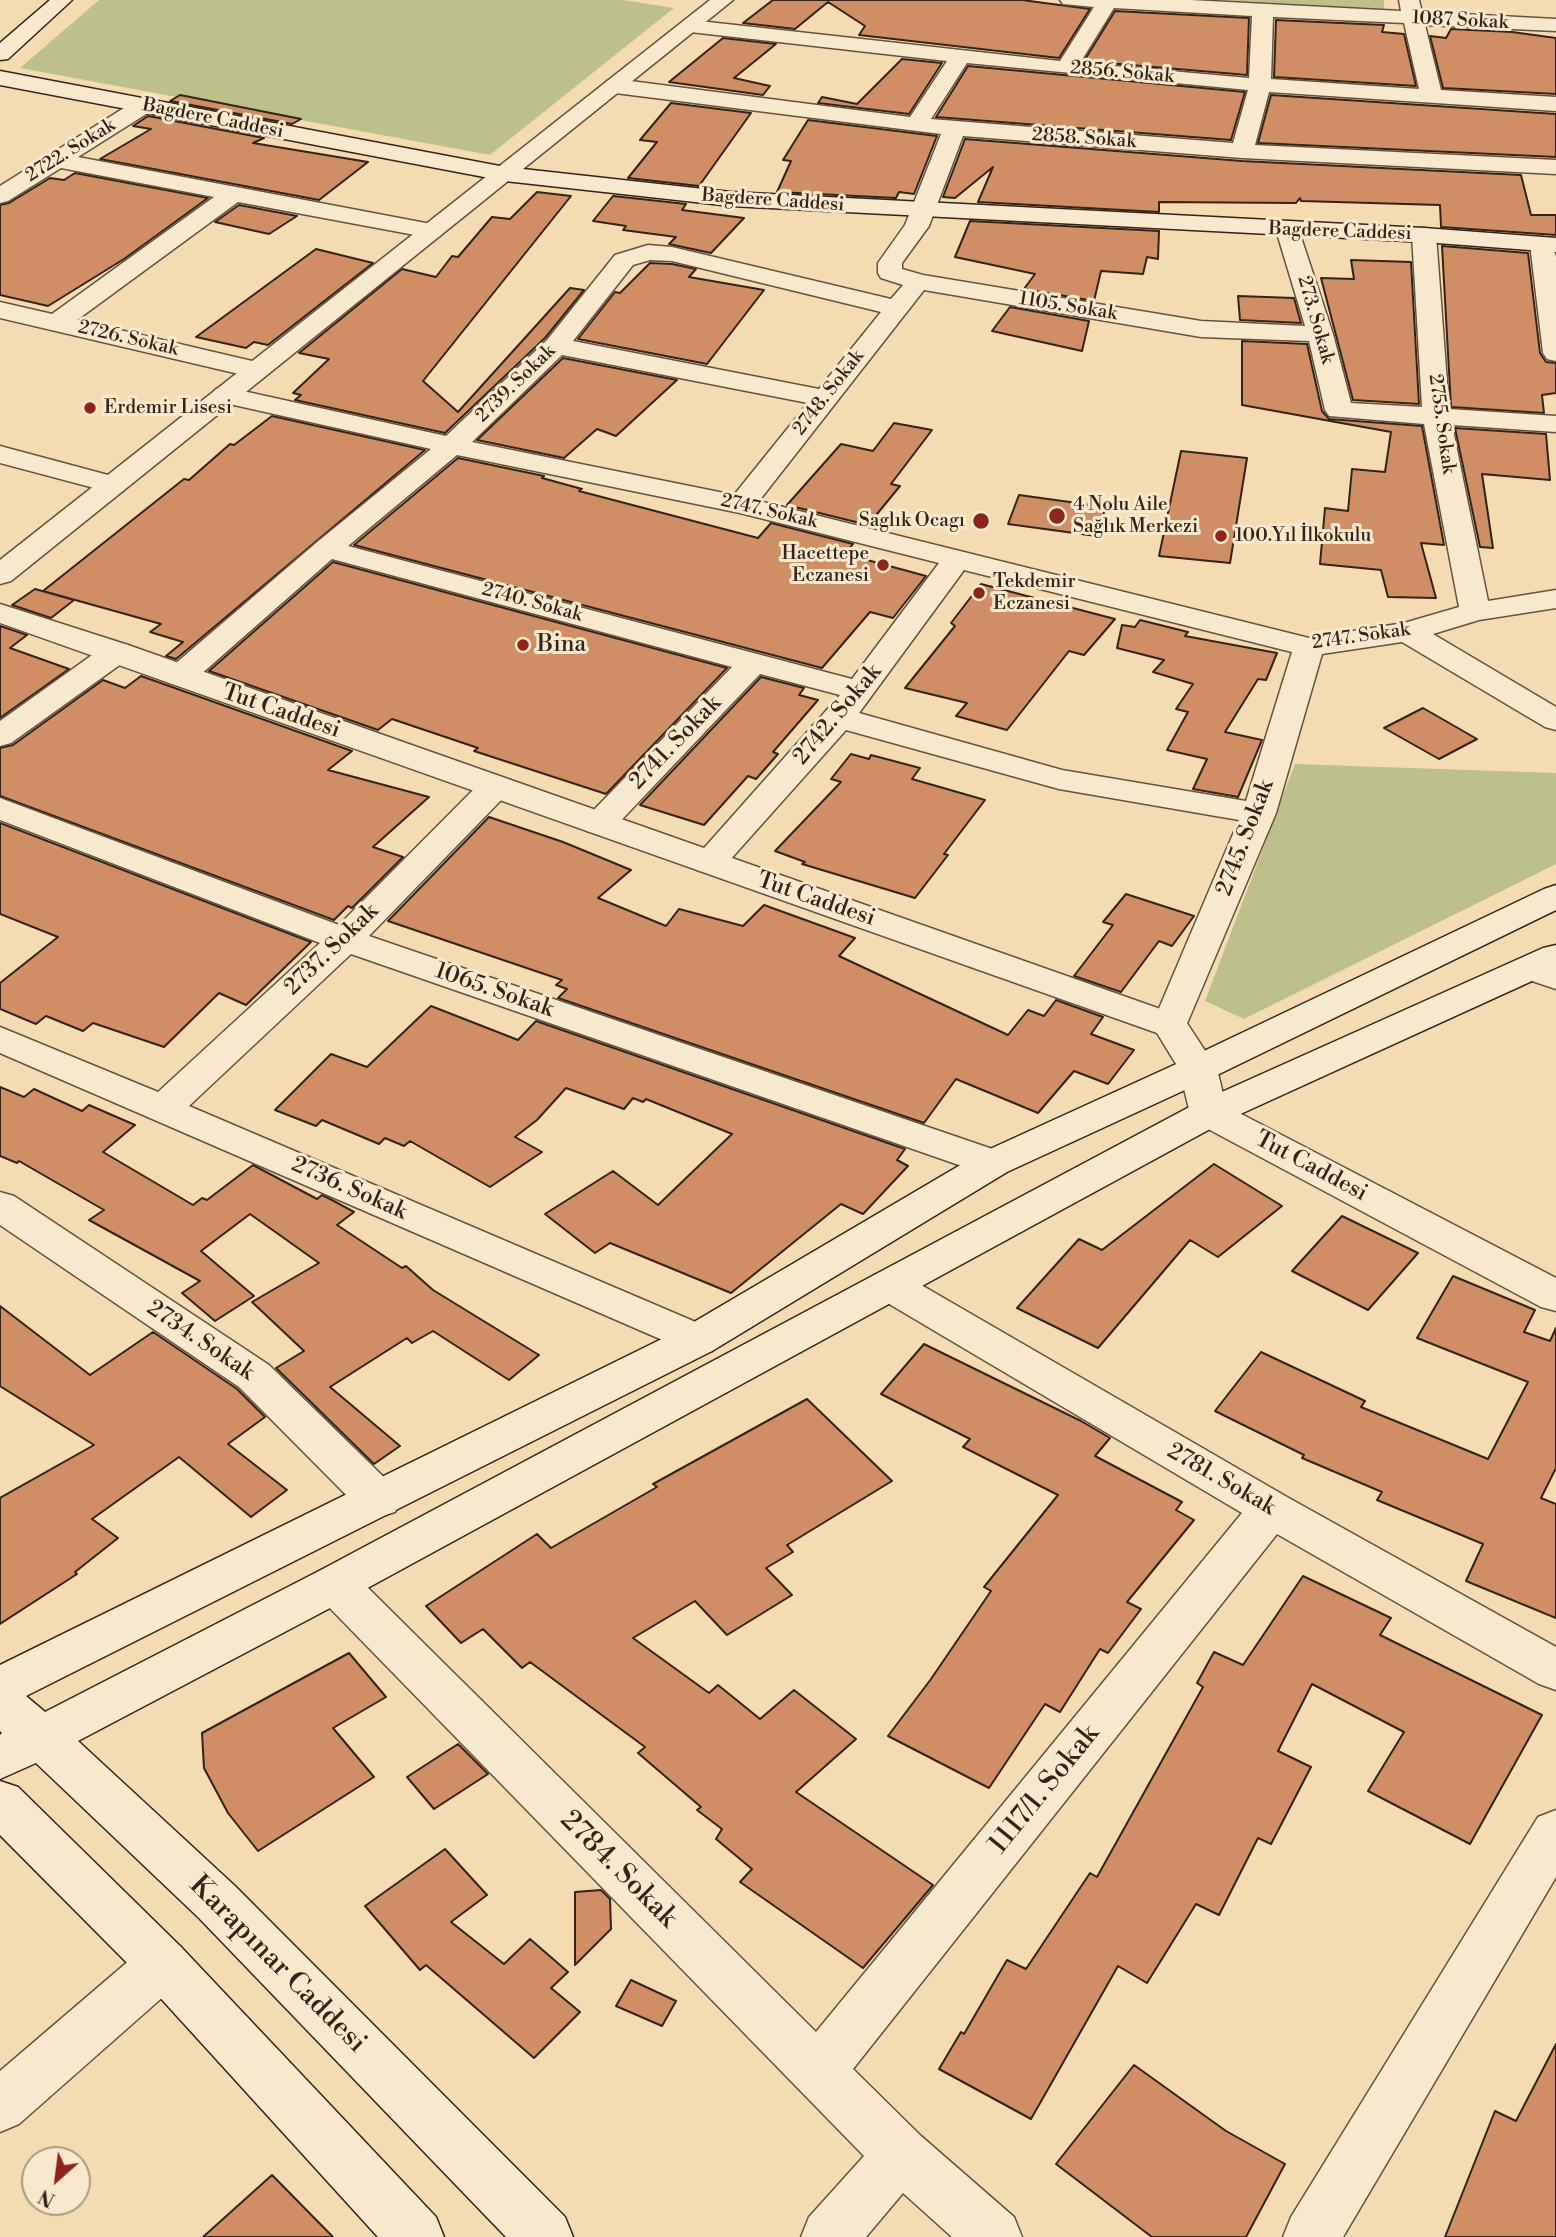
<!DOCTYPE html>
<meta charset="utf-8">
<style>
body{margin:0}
#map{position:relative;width:1556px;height:2237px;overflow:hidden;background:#f5dcb0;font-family:"Libre Bodoni",serif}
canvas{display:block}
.north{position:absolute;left:21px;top:2146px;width:70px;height:70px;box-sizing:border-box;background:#f8e8cc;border:2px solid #a99984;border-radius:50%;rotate:208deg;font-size:19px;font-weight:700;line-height:28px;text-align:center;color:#332319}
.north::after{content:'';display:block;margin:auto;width:24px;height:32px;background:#8f2418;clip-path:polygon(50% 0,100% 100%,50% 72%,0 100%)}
</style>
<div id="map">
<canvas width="1556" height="2237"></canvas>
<div class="north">N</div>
</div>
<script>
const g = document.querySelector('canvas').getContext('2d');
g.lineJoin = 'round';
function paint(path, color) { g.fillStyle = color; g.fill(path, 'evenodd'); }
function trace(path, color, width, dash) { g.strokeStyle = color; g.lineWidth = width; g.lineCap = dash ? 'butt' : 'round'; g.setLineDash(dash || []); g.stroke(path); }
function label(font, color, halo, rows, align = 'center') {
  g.font = font + ' "Libre Bodoni",serif'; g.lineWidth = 6; g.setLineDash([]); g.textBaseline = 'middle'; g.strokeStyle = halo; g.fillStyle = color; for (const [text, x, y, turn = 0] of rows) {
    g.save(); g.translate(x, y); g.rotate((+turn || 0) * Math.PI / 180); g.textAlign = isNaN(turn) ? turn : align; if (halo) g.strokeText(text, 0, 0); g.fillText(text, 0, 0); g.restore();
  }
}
const green = new Path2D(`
 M99 0H623L674 8 490 155 20 68Z
 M1222 0H1384V9Z
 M1295 764 1556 773V864L1244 1019 1205 1001Z`);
const building = new Path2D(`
 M773 0H1022L1090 9 1059 58 859 35 865 26 828 2 795 29 743 23Z
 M1115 11 1249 18 1247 75 1084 61Z
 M1276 20 1384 25 1382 32 1404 34 1416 86 1274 77Z
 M1451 29 1512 32 1556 38V94L1443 88 1430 36 1446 38Z
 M723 38 776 44 734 78 770 86 763 95 669 82Z
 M902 59 942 63 909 114 818 103 822 97 857 104Z
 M968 66 1245 92 1231 140 936 117Z
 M180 95 301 119 292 124 170 101Z
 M1271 95 1556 114V157L1258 143Z
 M671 103 751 113 699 186 628 178 657 142 640 140Z
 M148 116 264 138 253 143 368 162 319 200 100 159 151 129 133 126Z
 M808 120 937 136 914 194 899 192 896 198 777 192 791 161 783 160Z
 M965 139 1242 161 1521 175 1531 215H1556V235L1441 227 1440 205 1301 201 1300 198 1296 203 1159 202V212L978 202 993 167 955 198 943 197Z
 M75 173 208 198 124 259 48 306 0 295V205L9 203 50 178 64 180Z
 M537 192 571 196 423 381 458 412 570 288 584 290 545 338 445 433 295 400 301 395 293 393 329 359 299 353 402 269 436 277 452 256 458 257 492 217 510 219Z
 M613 196 686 204 682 210 744 218 711 253 669 244 676 237 623 230 626 226 593 221Z
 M239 205 297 216 269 234 215 222Z
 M970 221 1159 231 1158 259 1147 257 1143 274 1101 271 1094 301 1024 289 1035 274 955 257Z
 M1442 246 1528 253 1540 353 1546 362 1556 363V393L1542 395 1544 413 1451 407Z
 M316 249 373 263 268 345 254 342 246 348 196 337Z
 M1351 260 1411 262 1419 404 1353 400 1321 278 1354 279Z
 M650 263 672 264 696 269 689 277 764 290 707 364 578 339 615 292 620 293Z
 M1238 296 1294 298 1301 323 1240 320Z
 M1010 307 1089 321 1082 351 992 331Z
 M1242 341 1307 344 1322 411 1329 419 1422 426 1444 545 1421 543 1436 598 1388 597 1381 570 1320 564 1325 508 1348 511 1352 469 1385 472 1391 432 1242 405Z
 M563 358 677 380 616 436 597 429 564 458 477 440Z
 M272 416 425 450 176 659 166 656 183 642 150 632 161 624 43 591 184 479 189 480 230 444 234 445Z
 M894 423 932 430 891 484 900 486 868 525 787 505 841 444 873 451Z
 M1455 428 1546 434 1550 480 1482 474 1493 548 1480 547Z
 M1181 451 1247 458 1230 563 1159 556Z
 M458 458 544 476 542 478 582 489 579 491 758 538 771 523 853 544 845 554 926 576 893 618 870 612 822 668 354 545Z
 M1019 495 1106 507 1096 536 1008 524Z
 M333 562 727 668 606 794 474 751 478 748 392 719 378 730 209 671Z
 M981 584 1115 619 1084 655 1069 651 1007 730 956 716 967 703 905 688 955 626 951 623Z
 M35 589 74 600 51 618 12 605Z
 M1140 620 1188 632 1185 636 1277 653 1266 680 1258 679 1225 732 1262 740 1238 797 1193 789 1207 759 1167 750 1188 712 1176 709 1193 684 1153 672 1164 660 1117 648 1122 625 1135 627Z
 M0 626 27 635 10 648 69 669 0 718Z
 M141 676 352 751 328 770 429 797 373 847 403 857 352 908 348 906 334 920 0 796V748L13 745 103 680 125 688Z
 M761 677 804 688 799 695 818 700 773 752 778 754 756 779 748 776 704 825 640 805Z
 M1423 708 1477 739 1439 759 1384 728Z
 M851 754 869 759 871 755 920 768 912 779 985 800 944 854 948 855 915 898 802 864 805 862 775 851 841 782 831 779Z
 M489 817 563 842 631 870 598 898 666 926 679 909 743 926 764 905 855 938 839 956 1008 1035 1028 1010 1044 1016 1056 1000 1103 1017 1091 1034 1134 1050 1108 1084 1074 1071 1038 1113 956 1079 924 1123 558 998 567 989 556 985 562 980 388 921Z
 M0 823 311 942 246 1005 219 993 164 1047 93 1023 83 1031 46 1016 36 1024 0 1009V983L58 937 0 914Z
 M1126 894 1194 916 1172 946 1159 941 1121 992 1074 976 1113 925 1103 922Z
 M431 1006 518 1040 536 1021 905 1149 897 1160 908 1166 863 1214 841 1204 731 1293 610 1243 595 1253 545 1214 613 1171 658 1205 732 1134 646 1099 643 1102 633 1098 624 1109 566 1088 537 1120 515 1137 542 1152 490 1187 410 1141 404 1146 385 1138 379 1144 322 1120 316 1126 275 1110 331 1054 367 1067Z
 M0 1087 24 1097 34 1089 82 1111 89 1105 135 1125 103 1152 193 1205 202 1198 207 1200 253 1165 317 1199 322 1195 332 1200 354 1212 337 1225 402 1268 406 1266 433 1290 539 1355 509 1380 433 1331 412 1343 407 1338 330 1387 400 1446 374 1464 276 1368 304 1351 252 1302 319 1263 250 1214 201 1251 254 1296 215 1321 182 1293 200 1281 89 1220 104 1210 19 1161 17 1163 0 1156Z
 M1214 1164 1282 1206 1218 1257 1190 1240 1098 1348 1017 1308 1079 1239 1102 1250Z
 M1342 1216 1418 1253 1368 1310 1292 1271Z
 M1453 1276 1535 1310 1524 1332 1550 1341 1556 1328V1468L1541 1498 1556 1504V1618L1466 1581 1483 1544 1377 1500 1382 1492 1302 1458 1304 1455 1215 1411 1261 1352 1365 1401 1361 1407 1488 1459 1528 1382 1417 1338Z
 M0 1306 90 1375 153 1332 237 1389 265 1417 228 1444 287 1490 251 1517 179 1457 92 1519 118 1538 75 1572 77 1574 0 1624V1498L94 1445 0 1386Z
 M924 1344 1081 1421 1110 1438 1095 1456 1182 1502 1176 1510 1194 1520 1127 1602 1141 1609 1108 1653 1100 1649 1060 1712 1045 1704 989 1788 888 1736 931 1679 991 1591 984 1587 1058 1495 963 1447 970 1439 881 1394Z
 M807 1399 892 1481 787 1545 793 1552 766 1568 792 1595 727 1635 695 1601 633 1638 709 1693 718 1685 760 1719 794 1690 856 1739 796 1792 933 1885 863 1968 740 1882 752 1869 716 1839 722 1829 697 1810 701 1807 638 1753 645 1747 530 1662 522 1668 483 1629 461 1643 426 1606 537 1534 551 1548 657 1487 653 1484Z
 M1303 1576 1391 1618 1380 1635 1542 1715 1470 1844 1368 1791 1404 1732 1312 1684 1278 1751 1311 1767 1271 1844 1258 1838 1219 1915 1196 1904 1147 1983 1118 1966 1031 2119 939 2069 961 2032 964 2034 1007 1960 1026 1969 1090 1873 1097 1877 1203 1687 1197 1683 1214 1652 1243 1665Z
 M349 1653 386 1697 333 1728 374 1777 258 1851 228 1813 204 1768 202 1733Z
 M458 1744 488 1774 434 1809 407 1777Z
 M445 1849 487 1895 451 1922 504 1964 530 1939 568 1972 551 1988 580 2012 534 2058 426 1965 420 1970 365 1906Z
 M601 1890 610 1899 611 1929 575 1965V1892Z
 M631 1980 676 2001 662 2026 616 2006Z
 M1556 2044V2237H1445L1495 2111 1516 2121Z
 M1134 2065 1226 2131 1285 2164 1246 2237H1152L1056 2164Z
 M272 2175 333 2237H203Z`);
const minor = new Path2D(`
 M1060 0H1190L1401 11 1399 0H1419L1422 12 1556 19V31L1425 25 1441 90 1556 97V111L1269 92 1255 145 1556 160V174L1242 158 963 136 929 226 902 263V269L923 275 1201 321 1305 326 1276 230 1279 225 1288 223 1297 225 1333 334 1351 403 1422 407 1412 235 1415 230 1424 228 1433 230 1436 235 1449 409 1556 416V432L1452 425 1488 601 1556 590V608L1479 620 1433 634 1556 707V730L1545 727 1402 642 1322 654 1276 813 1183 1033 1170 1037 1157 1033 1152 1025 1239 820 1059 789 846 730 721 870 709 873 697 870 692 863 697 856 840 695 760 674 611 831 599 834 587 831 582 824 587 817 732 667 332 559 191 683 180 685 169 683 164 676 169 669 316 543 431 449 216 401 212 395 216 389 225 387 446 436 547 340 615 255 648 245 672 247 891 299 903 285 881 278 878 273V263L905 225 941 134 615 93 607 91 604 86 607 81 615 79 910 117 947 61 690 32 683 30 680 26 683 22 690 20 1060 61 1094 7 1063 4ZM1114 8 1252 16 1249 78 1080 63ZM1273 17 1404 23 1419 89 1271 79ZM967 63 1248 90 1233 143 931 119ZM650 260 672 261 881 312 819 389 573 341 633 265ZM924 290 1201 337 1309 341 1325 410 1329 416 1424 424 1459 607 1404 623 1309 638 759 501ZM562 355 808 403 734 495 472 442ZM457 455 740 513 939 563 852 679 348 546ZM964 570 1292 652 1246 801 1062 770 859 713Z
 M143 99 151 101 154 106 151 111 78 157 431 224 440 226 443 231 440 236 431 238 238 202 77 320 265 364 269 370 265 376 256 378 0 318V302L52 314 214 197 61 168 8 201 0 203V186L135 101Z
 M1542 237 1551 239 1556 257V361L1547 359 1543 353 1530 244 1533 239Z
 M0 446 123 479 127 485 123 491 113 493 0 463Z
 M117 643 128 645 132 652 128 659 11 743 0 746V721L106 645Z
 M495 777 507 780 512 787 507 794 369 936 1007 1154 1013 1163 1007 1172 993 1176 979 1172 351 954 189 1106 712 1329 718 1340 712 1351 697 1355 0 1053V1027L158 1092 320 943 0 820V798L339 925 483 780Z
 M1530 957 1556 965V989L1517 976 1512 968 1517 960Z
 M0 1192 14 1196 269 1365 395 1488 401 1500 395 1512 379 1517 363 1512 239 1387 0 1225Z
 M889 1270 904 1275 1287 1497 1556 1647V1690L1539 1684 1277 1534 853 2069 921 2136 1014 2217 1022 2237H952L903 2193 866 2237H801L809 2217 864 2156 319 1597 312 1584 319 1571 335 1566 351 1571 816 2032 1242 1513 874 1295 868 1285 874 1275Z
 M1556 1810V1877L1343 2237H1283L1291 2217 1538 1817Z
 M163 1940 181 1947 189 1964 181 1981 19 2124 0 2132V2071L145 1947Z`);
const tertiary = new Path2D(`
 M710 0H733L11 581 0 584V560Z
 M0 604 128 645 1183 1017 1217 1069 1226 1106 1556 1278V1311L1541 1307 1195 1122 1190 1113 1179 1069 1157 1033 0 623Z`);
const secondary = new Path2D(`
 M50 0H72L8 59 0 60V43Z
 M0 71 505 167 731 192 1424 228 1556 238V252L1424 242 731 206 505 181 0 85Z
 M1556 885V910L1211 1078 1007 1172 712 1351 26 1696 45 1712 319 1571 1195 1104 1543 948 1556 945V970L1223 1122 351 1597 78 1741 235 1886 565 2217 573 2237H506L199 1918 36 1763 0 1779V1735L2 1733 0 1731V1665L682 1329 979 1154 1185 1060 1544 889Z
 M0 1781 18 1787 181 1947 436 2217 444 2237H378L145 1981 0 1835Z`);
const markers = [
 [90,408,7,"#8f2418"],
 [1057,516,9,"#8f2418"],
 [981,521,9,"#8f2418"],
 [1221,536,7,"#8f2418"],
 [883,565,7,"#8f2418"],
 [979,593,7,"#8f2418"],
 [523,645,7,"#8f2418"]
];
const farStreetnames = [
 ["1087 Sokak",1460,21,3],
 ["2856. Sokak",1122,73,5],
 ["Bagdere Caddesi",213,119,11],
 ["2858. Sokak",1084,139,4],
 ["2722. Sokak",71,151,-32],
 ["Bagdere Caddesi",773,201,4],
 ["Bagdere Caddesi",1340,232,2],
 ["1105. Sokak",1068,307,9],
 ["273. Sokak",1315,320,74],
 ["2726. Sokak",128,339,13],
 ["2739. Sokak",516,384,-44],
 ["2748. Sokak",829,393,-52],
 ["2755. Sokak",1441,424,82],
 ["2747. Sokak",769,512,13],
 ["2740. Sokak",532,603,15],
 ["2747. Sokak",1361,637,-8]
];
const farPoinames = [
 ["Erdemir Lisesi",104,408],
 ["4 Nolu Aile",1073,505],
 ["Sağlık Merkezi",1073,527],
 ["Saglık Ocagı",965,521,"right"],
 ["100.Yıl İlkokulu",1235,536],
 ["Hacettepe",869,554,"right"],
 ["Eczanesi",869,576,"right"],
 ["Tekdemir",993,582],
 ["Eczanesi",993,604]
];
const poiNames = [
 ["Bina",537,645]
];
const streetNames = [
 ["Tut Caddesi",281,712,19],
 ["2742. Sokak",838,715,-50],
 ["2741. Sokak",676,743,-46],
 ["2745. Sokak",1246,838,-69],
 ["Tut Caddesi",816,900,19],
 ["2737. Sokak",332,950,-44],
 ["1065. Sokak",494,991,19],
 ["Tut Caddesi",1311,1167,28],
 ["2736. Sokak",349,1189,24],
 ["2734. Sokak",200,1341,34],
 ["2781. Sokak",1221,1480,30]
];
const nearStreetnames = [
 ["1117/1. Sokak",1045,1790,-51],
 ["2784. Sokak",618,1870,45],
 ["Karapınar Caddesi",277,1965,45]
];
paint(green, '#bec08a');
paint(building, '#d08e65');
trace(building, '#332319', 2);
trace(minor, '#64513f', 3);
trace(tertiary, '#64513f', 3);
trace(secondary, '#332319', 3);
paint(minor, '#f8e8cc');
paint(tertiary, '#f8e8cc');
paint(secondary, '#f8e8cc');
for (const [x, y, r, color] of markers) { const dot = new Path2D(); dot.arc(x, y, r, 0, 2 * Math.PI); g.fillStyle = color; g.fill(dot); trace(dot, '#f8e8cc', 2.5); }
label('19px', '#332319', '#f8e8cc', farStreetnames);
label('19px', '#332319', '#f8e8cc', farPoinames, 'left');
label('23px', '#332319', '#f8e8cc', poiNames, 'left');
label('23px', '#332319', '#f8e8cc', streetNames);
label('28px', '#332319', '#f8e8cc', nearStreetnames);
</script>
